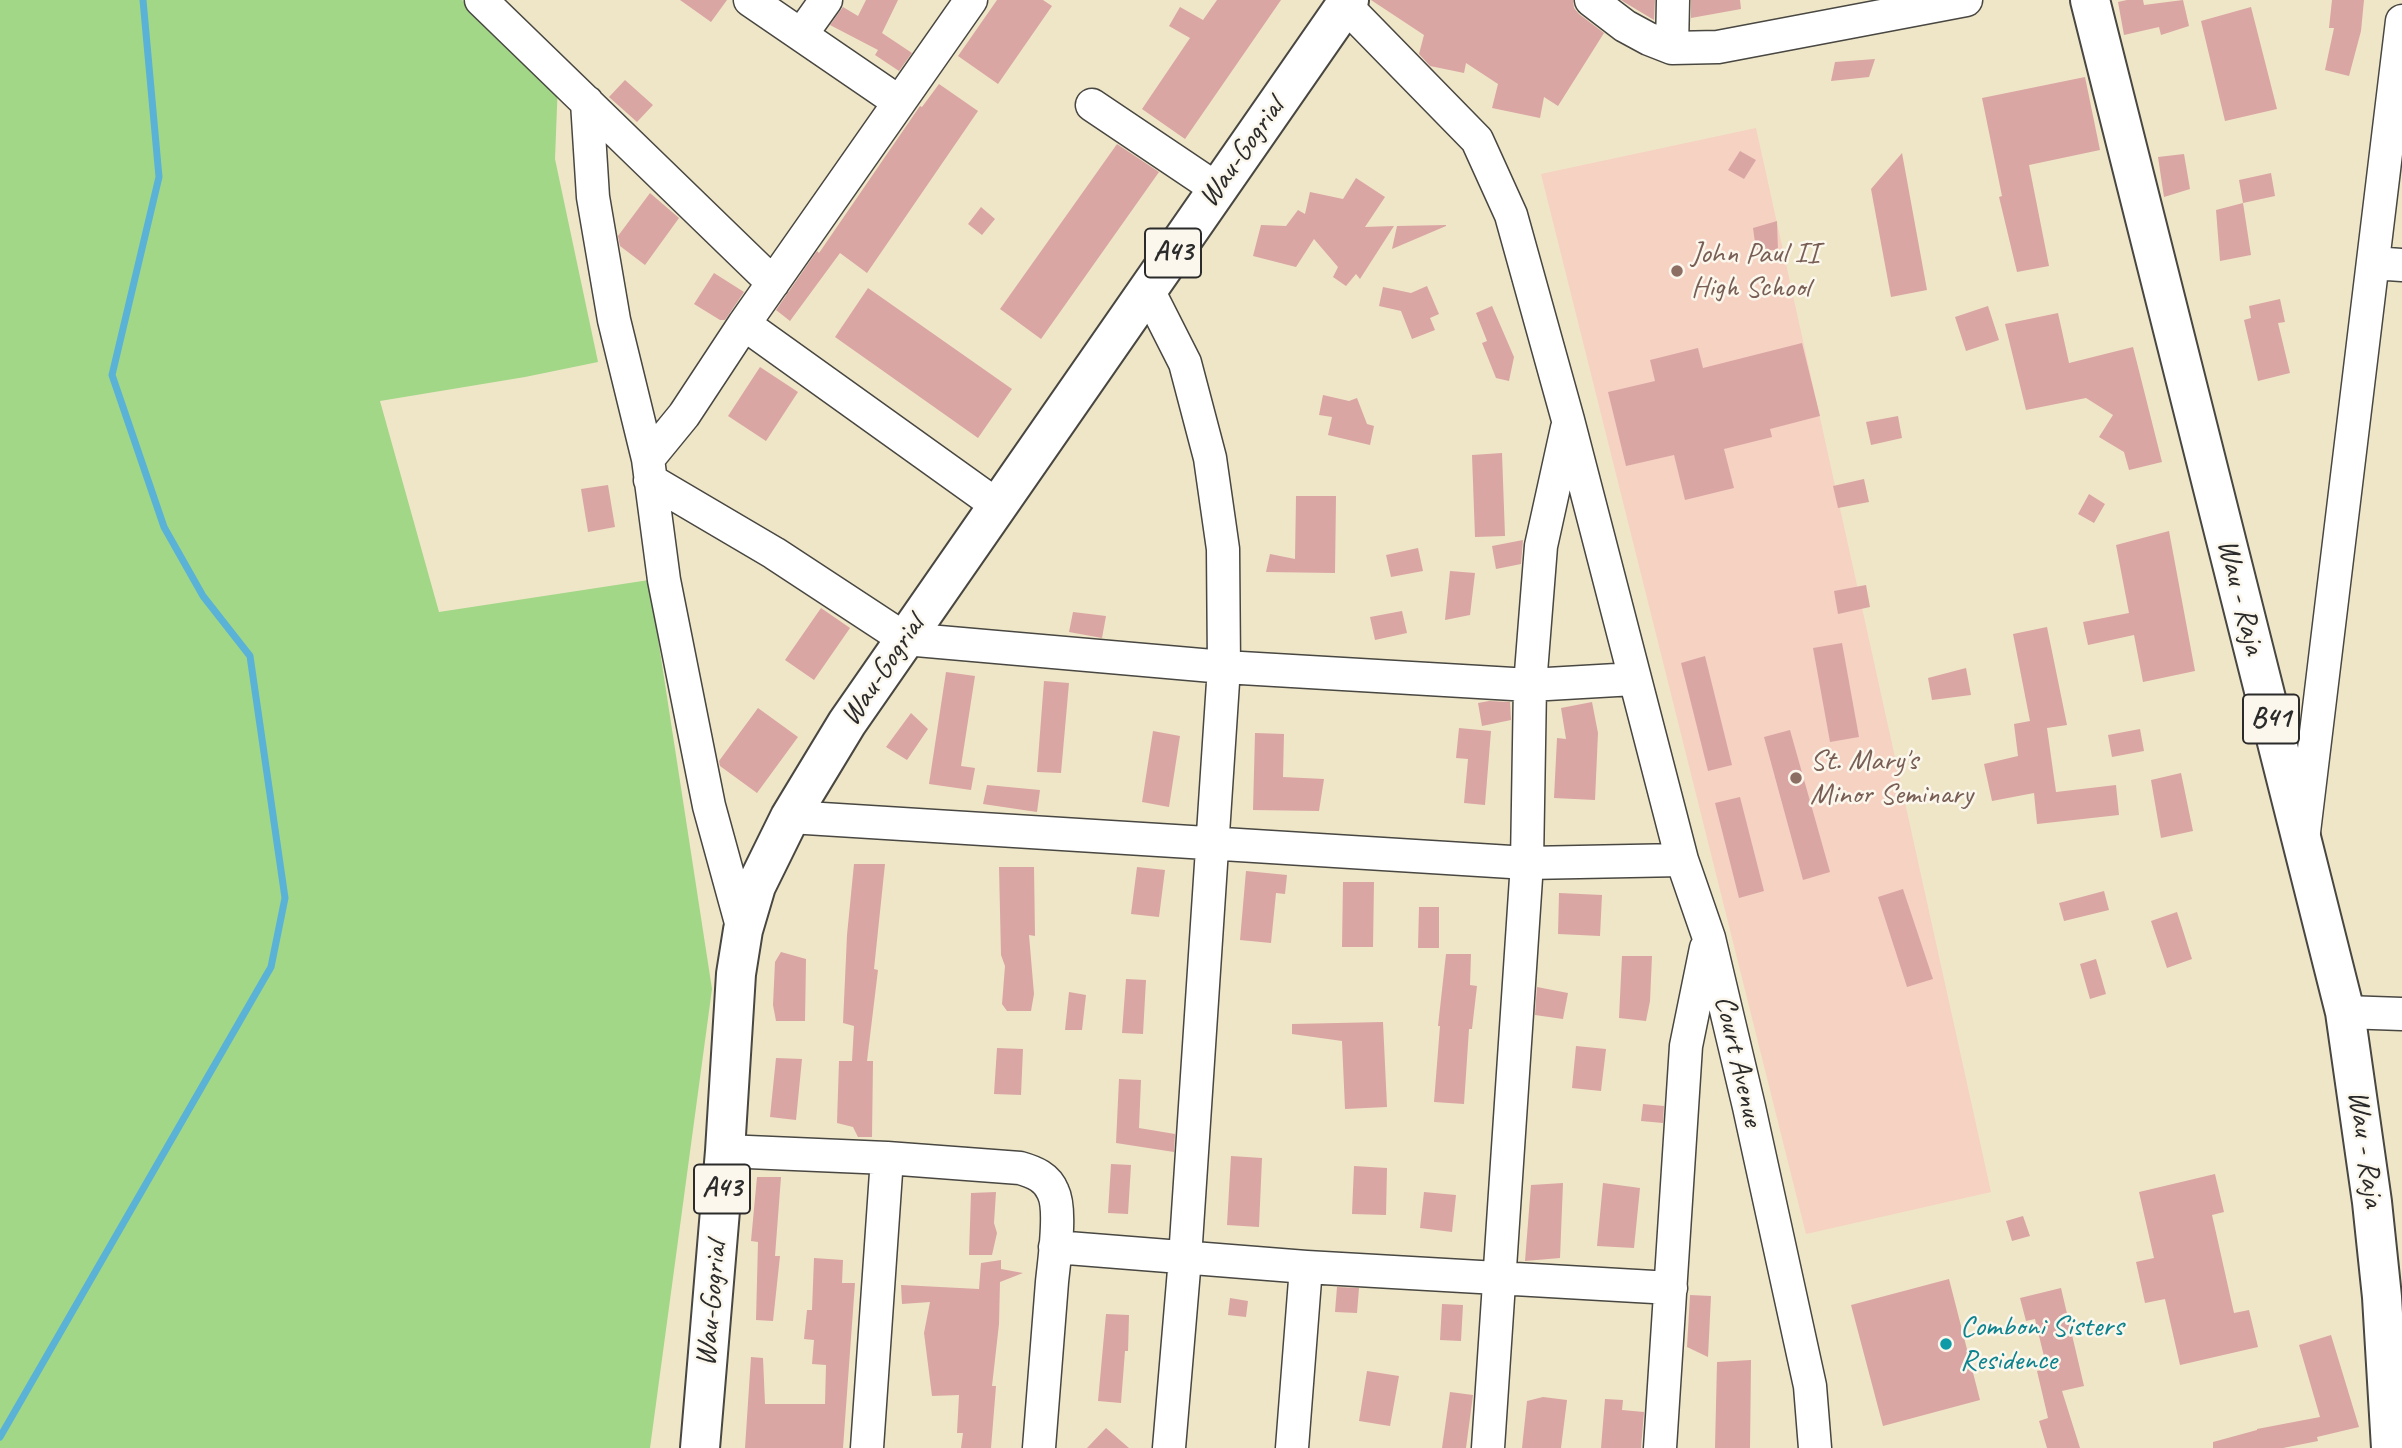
<!DOCTYPE html>
<style>
body{margin:0}
canvas{display:block;background:#efe5c7}
</style>
<canvas width="2402" height="1448"></canvas>
<script>
const g = document.querySelector('canvas').getContext('2d');
g.lineJoin = 'round';
function paint(path, color) { g.fillStyle = color; g.fill(path, 'evenodd'); }
function trace(path, color, width, dash) { g.strokeStyle = color; g.lineWidth = width; g.lineCap = dash ? 'butt' : 'round'; g.setLineDash(dash || []); g.stroke(path); }
function label(font, color, halo, rows, align = 'center') {
  g.font = font + ' Caveat,sans-serif'; g.lineWidth = 5; g.setLineDash([]); g.textBaseline = 'middle'; g.strokeStyle = halo; g.fillStyle = color; for (const [text, x, y, turn = 0] of rows) {
    g.save(); g.translate(x, y); g.rotate((+turn || 0) * Math.PI / 180); g.textAlign = isNaN(turn) ? turn : align; if (halo) g.strokeText(text, 0, 0); g.fillText(text, 0, 0); g.restore();
  }
}
const built = new Path2D(`
 M1756 128 1991 1192 1806 1234 1541 174Z`);
const green = new Path2D(`
 M0 0H462L558 81 555 159 598 362 525 377 380 401 439 612 649 580 712 989 650 1448H0Z`);
const stream = new Path2D(`
 M0 1437 271 967 285 898 250 656 203 596 164 527 112 375 159 177 143 0`);
const building = new Path2D(`
 M680 0H727L711 22Z
 M866 0H898L882 33 912 53 899 71 875 55 878 50 830 25 843 7 858 16Z
 M997 0H1043L1052 6 998 84 958 56Z
 M1217 0H1281L1185 139 1142 109 1190 38 1169 26 1180 7 1203 20Z
 M1371 0H1573L1574 8 1579 14 1604 33 1558 106 1544 97 1540 118 1492 108 1498 84 1466 63 1464 73 1430 66 1419 54 1424 35Z
 M1621 0H1655L1654 20 1624 2Z
 M1691 0H1740L1741 9 1691 18Z
 M2127 0H2143L2144 5 2183 0 2189 26 2161 35 2159 27 2124 35 2118 2Z
 M2332 0H2364L2361 31 2349 76 2325 70 2334 28H2329Z
 M2251 7 2277 109 2225 121 2201 21Z
 M1875 59 1869 77 1831 81 1835 62Z
 M2085 77 2100 150 2029 165 2049 266 2017 272 1999 197 2002 196 1982 98Z
 M625 80 653 105 637 122 609 97Z
 M939 84 978 111 867 273 840 253 790 321 776 310 817 251 819 253 920 106 922 107Z
 M1117 144 1159 172 1041 339 1000 309Z
 M1740 151 1756 160 1744 179 1728 170Z
 M1902 153 1927 290 1891 297 1871 189Z
 M2184 154 2190 189 2164 197 2158 157Z
 M2271 173 2275 196 2243 203 2239 180Z
 M1356 178 1385 197 1365 227 1394 226 1360 279 1356 274 1346 286 1333 277 1338 267 1314 239 1296 267 1253 256 1261 225 1286 226 1298 210 1305 214 1310 192 1343 199Z
 M650 193 679 218 645 265 620 246 618 236Z
 M2243 203 2251 255 2220 261 2216 210Z
 M981 207 995 219 982 235 968 224Z
 M1777 221 1778 250H1756L1753 228Z
 M1446 225V226L1392 249 1397 226Z
 M714 273 744 292 725 320H720L694 304Z
 M1427 286 1439 314 1430 318 1435 330 1412 339 1401 311 1379 306 1383 287 1411 293Z
 M868 288 1012 389 978 438 835 337Z
 M2280 299 2285 322 2278 323 2290 373 2258 381 2244 320 2251 318 2249 306Z
 M1492 306 1514 357 1509 381 1496 378 1482 343 1487 341 1476 313Z
 M1988 306 1999 340 1966 351 1955 317Z
 M2058 313 2069 363 2133 347 2162 462 2129 470 2124 452 2099 437 2113 415 2086 398 2026 410 2005 324Z
 M1802 343 1820 416 1770 429 1772 437 1724 449 1734 488 1685 500 1674 455 1626 466 1608 392 1655 381 1650 360 1698 348 1703 368Z
 M760 367 798 392 766 441 728 416Z
 M1323 395 1349 401 1357 398 1367 424 1374 426 1370 445 1328 435 1332 417 1319 415Z
 M1898 416 1902 438 1871 445 1866 422Z
 M1502 453 1505 536 1475 537 1472 455Z
 M1864 479 1869 502 1838 508 1833 486Z
 M608 485 615 527 588 532 581 489Z
 M2089 494 2105 504 2094 523 2078 514Z
 M1296 496H1336L1335 573 1266 572 1270 554 1295 559Z
 M2169 531 2195 671 2143 682 2134 635 2088 645 2083 622 2129 613 2116 545Z
 M1523 540 1521 564 1496 569 1492 546Z
 M1418 548 1423 571 1391 577 1386 555Z
 M1450 571 1475 573 1470 615 1445 620Z
 M1866 585 1870 607 1838 614 1834 591Z
 M821 608 850 628 814 680 785 660Z
 M1402 611 1407 633 1375 640 1370 617Z
 M1073 612 1106 616 1102 638 1069 632Z
 M2047 627 2067 725 2047 728 2056 792 2116 785 2119 815 2037 824 2034 793 1992 801 1984 764 2018 756 2014 724 2030 721 2013 634Z
 M1842 643 1859 737 1830 742 1813 648Z
 M1705 656 1732 765 1708 771 1681 663Z
 M1966 668 1971 695 1932 700 1928 678Z
 M946 672 975 676 961 766 975 768 971 790 929 784Z
 M1044 681 1069 683 1061 773 1037 772Z
 M1489 701 1510 702 1511 720 1482 726 1478 703Z
 M1592 702 1598 733 1595 800 1554 798 1557 738 1566 739 1561 708Z
 M758 708 798 737 757 793 720 766 719 761Z
 M911 713 928 729 907 760 886 747Z
 M1459 728 1491 731 1485 805 1464 803 1468 759 1456 758Z
 M2140 729 2144 751 2112 757 2108 735Z
 M1790 730 1830 872 1803 880 1764 737Z
 M1153 731 1180 736 1169 807 1142 802Z
 M1255 733 1284 734 1283 777 1324 779 1319 811 1253 810Z
 M2181 773 2193 831 2161 838 2151 780Z
 M987 785 1040 790 1037 812 983 804Z
 M1740 797 1764 891 1739 898 1715 803Z
 M854 864H885L874 969 878 970 867 1061H873L872 1137H858L853 1127 837 1123 839 1061H852L854 1026 843 1023 847 935Z
 M999 867H1034L1035 936 1029 935 1034 994 1031 1011H1007L1002 1004 1005 966 1001 955Z
 M1137 867 1165 870 1159 917 1131 914Z
 M1246 871 1287 875 1285 894 1276 893 1271 943 1240 940Z
 M1343 882H1374L1373 947H1342Z
 M1903 889 1933 979 1907 987 1878 897Z
 M2104 891 2109 910 2064 921 2059 903Z
 M1559 893 1602 895 1600 936 1558 934Z
 M1419 907H1439V948H1418Z
 M2177 912 2192 959 2167 968 2151 921Z
 M781 952 806 959 805 1021H776L773 1005 775 962Z
 M1446 954H1471L1470 985 1477 986 1472 1029H1469L1464 1104 1434 1102 1440 1026H1438Z
 M1622 956H1652L1650 1001 1646 1021 1619 1018Z
 M2096 959 2106 994 2090 999 2080 964Z
 M1126 979 1146 980 1143 1034 1122 1033Z
 M1537 987 1568 993 1563 1019 1535 1015Z
 M1069 992 1086 995 1082 1030H1065Z
 M1383 1022 1387 1107 1345 1109 1342 1041 1292 1034V1024Z
 M1576 1046 1606 1049 1601 1091 1572 1088Z
 M997 1048 1023 1049 1021 1095 994 1094Z
 M776 1058 802 1059 796 1120 770 1117Z
 M1119 1079 1141 1080 1139 1128 1175 1134 1174 1152 1116 1143Z
 M1643 1104 1664 1106 1663 1123 1641 1121Z
 M1231 1156 1262 1158 1259 1227 1227 1225Z
 M1111 1164 1131 1165 1128 1214 1108 1213Z
 M1354 1166 1387 1168 1386 1215 1352 1214Z
 M2215 1174 2224 1212 2212 1215 2234 1313 2249 1310 2258 1347 2180 1365 2165 1299 2145 1303 2136 1262 2154 1258 2139 1192Z
 M757 1177H781L775 1256H780L773 1321 756 1320 758 1242 751 1241Z
 M1563 1183 1560 1258 1525 1261 1531 1185Z
 M1603 1183 1640 1188 1634 1248 1597 1246Z
 M996 1192 994 1223 997 1233 992 1255H969L971 1193Z
 M1424 1192 1456 1195 1452 1232 1420 1228Z
 M2023 1216 2030 1236 2012 1241 2006 1221Z
 M814 1258 843 1260 842 1283H855L843 1448H745L751 1357 763 1358 765 1404H825L826 1365 812 1364 814 1340 804 1339 807 1310H812Z
 M1001 1260V1269L1023 1273 1000 1282 999 1324 992 1386H996L991 1448H961L963 1433H957L959 1395 932 1396 924 1333 930 1302 902 1304 901 1285 979 1289 981 1263Z
 M1949 1279 1980 1400 1883 1426 1851 1305Z
 M1337 1287 1359 1288 1357 1313 1335 1312Z
 M2061 1288 2084 1386 2062 1391 2080 1448H2047L2039 1421 2048 1418 2037 1371 2047 1369 2035 1319 2026 1321 2020 1298Z
 M1690 1295 1711 1296 1708 1357 1687 1347Z
 M1230 1298 1248 1301 1246 1317 1228 1315Z
 M1442 1304 1463 1305 1461 1341 1440 1340Z
 M1106 1314 1129 1315 1128 1351H1125L1121 1403 1098 1401Z
 M2331 1335 2359 1427 2317 1437 2318 1441 2283 1448H2213V1442L2257 1430V1429L2320 1417 2299 1345Z
 M1751 1360 1750 1448H1715L1717 1362Z
 M1367 1371 1399 1376 1390 1426 1359 1421Z
 M1450 1392 1473 1395 1466 1448H1442Z
 M1543 1397 1567 1400 1561 1448H1522L1527 1401Z
 M1605 1399 1623 1400 1622 1410 1644 1412 1641 1448H1601Z
 M1106 1428 1129 1448H1087Z`);
const minor = new Path2D(`
 M481 0 773 283
 M750 0 899 102
 M971 0 744 324 998 506
 M1591 0 1625 26 1649 39 1672 48 1718 47 1966 0
 M1345 5 1477 140 1511 215 1568 420 1682 860 1709 938 1749 1107 1810 1386 1815 1448
 M801 35 826 0
 M1672 48 1673 0
 M587 102 593 197 614 320 648 459
 M1092 105 1217 189
 M2373 263 2402 265
 M1148 290 1185 363 1210 458 1223 549 1224 667 1185 1258 1169 1448
 M650 480 774 553 905 639 1224 667 1530 685 1634 679
 M790 817 1527 863 1682 860
 M2304 832 2402 21
 M743 930 709 806 664 580 648 459 684 415 744 324
 M2345 1012 2402 1014
 M725 1151 887 1158 1020 1168C1034 1172 1047 1177 1053 1192 1062 1210 1054 1261 1052 1282 1048 1338 1043 1393 1039 1448
 M1055 1247 1306 1267 1671 1288
 M867 1448 887 1158
 M1292 1448 1306 1267
 M1488 1448 1527 863 1530 685 1541 546 1567 428
 M1660 1448 1686 1046 1706 948`);
const major = new Path2D(`
 M2090 0 2345 1012 2372 1202 2382 1297 2391 1448
 M700 1448 725 1151 736 974 743 930 756 886 790 817 847 723 1349 0`);
const markers = [
 [1677,271,7,"#8d6e63"],
 [1796,778,7,"#8d6e63"],
 [1946,1344,7,"#0f9aa8"]
];
const shields = [
 [1173,253,56],
 [2271,719,56],
 [722,1189,56]
];
const shieldNames = [
 ["A43",1173,253],
 ["B41",2271,719],
 ["A43",722,1189]
];
const streetNames = [
 ["Wau-Gogrial",1242,153,-55],
 ["Wau - Raja",2240,597,76],
 ["Wau-Gogrial",883,671,-56],
 ["Court Avenue",1738,1061,77],
 ["Wau - Raja",2365,1149,82],
 ["Wau-Gogrial",712,1304,-85]
];
const educationNames = [
 ["John Paul II",1691,254],
 ["High School",1691,288],
 ["St. Mary's",1810,761],
 ["Minor Seminary",1810,795]
];
const cultureNames = [
 ["Comboni Sisters",1960,1327],
 ["Residence",1960,1361]
];
paint(built, '#f6d2c3');
paint(green, '#a2d788');
trace(stream, '#5ab2d7', 7);
paint(building, '#daa6a4');
trace(minor, '#484742', 35);
trace(major, '#484742', 42);
trace(minor, '#fff', 32);
trace(major, '#fff', 38);
for (const [x, y, r, color] of markers) { const dot = new Path2D(); dot.arc(x, y, r, 0, 2 * Math.PI); g.fillStyle = color; g.fill(dot); trace(dot, '#fbf7ec', 2.5); }
for (const [x, y, w] of shields) { const box = new Path2D(); box.roundRect(x - w / 2, y - 24.5, w, 49, 5); g.fillStyle = '#fbf7ec'; g.fill(box); trace(box, '#2b2b2b', 2); }
label('bold 28px', '#2b2b2b', null, shieldNames);
label('30px', '#2b2b2b', '#fbf7ec', streetNames);
label('30px', '#785e54', '#fbf7ec', educationNames, 'left');
label('30px', '#0d838f', '#fbf7ec', cultureNames, 'left');
</script>
